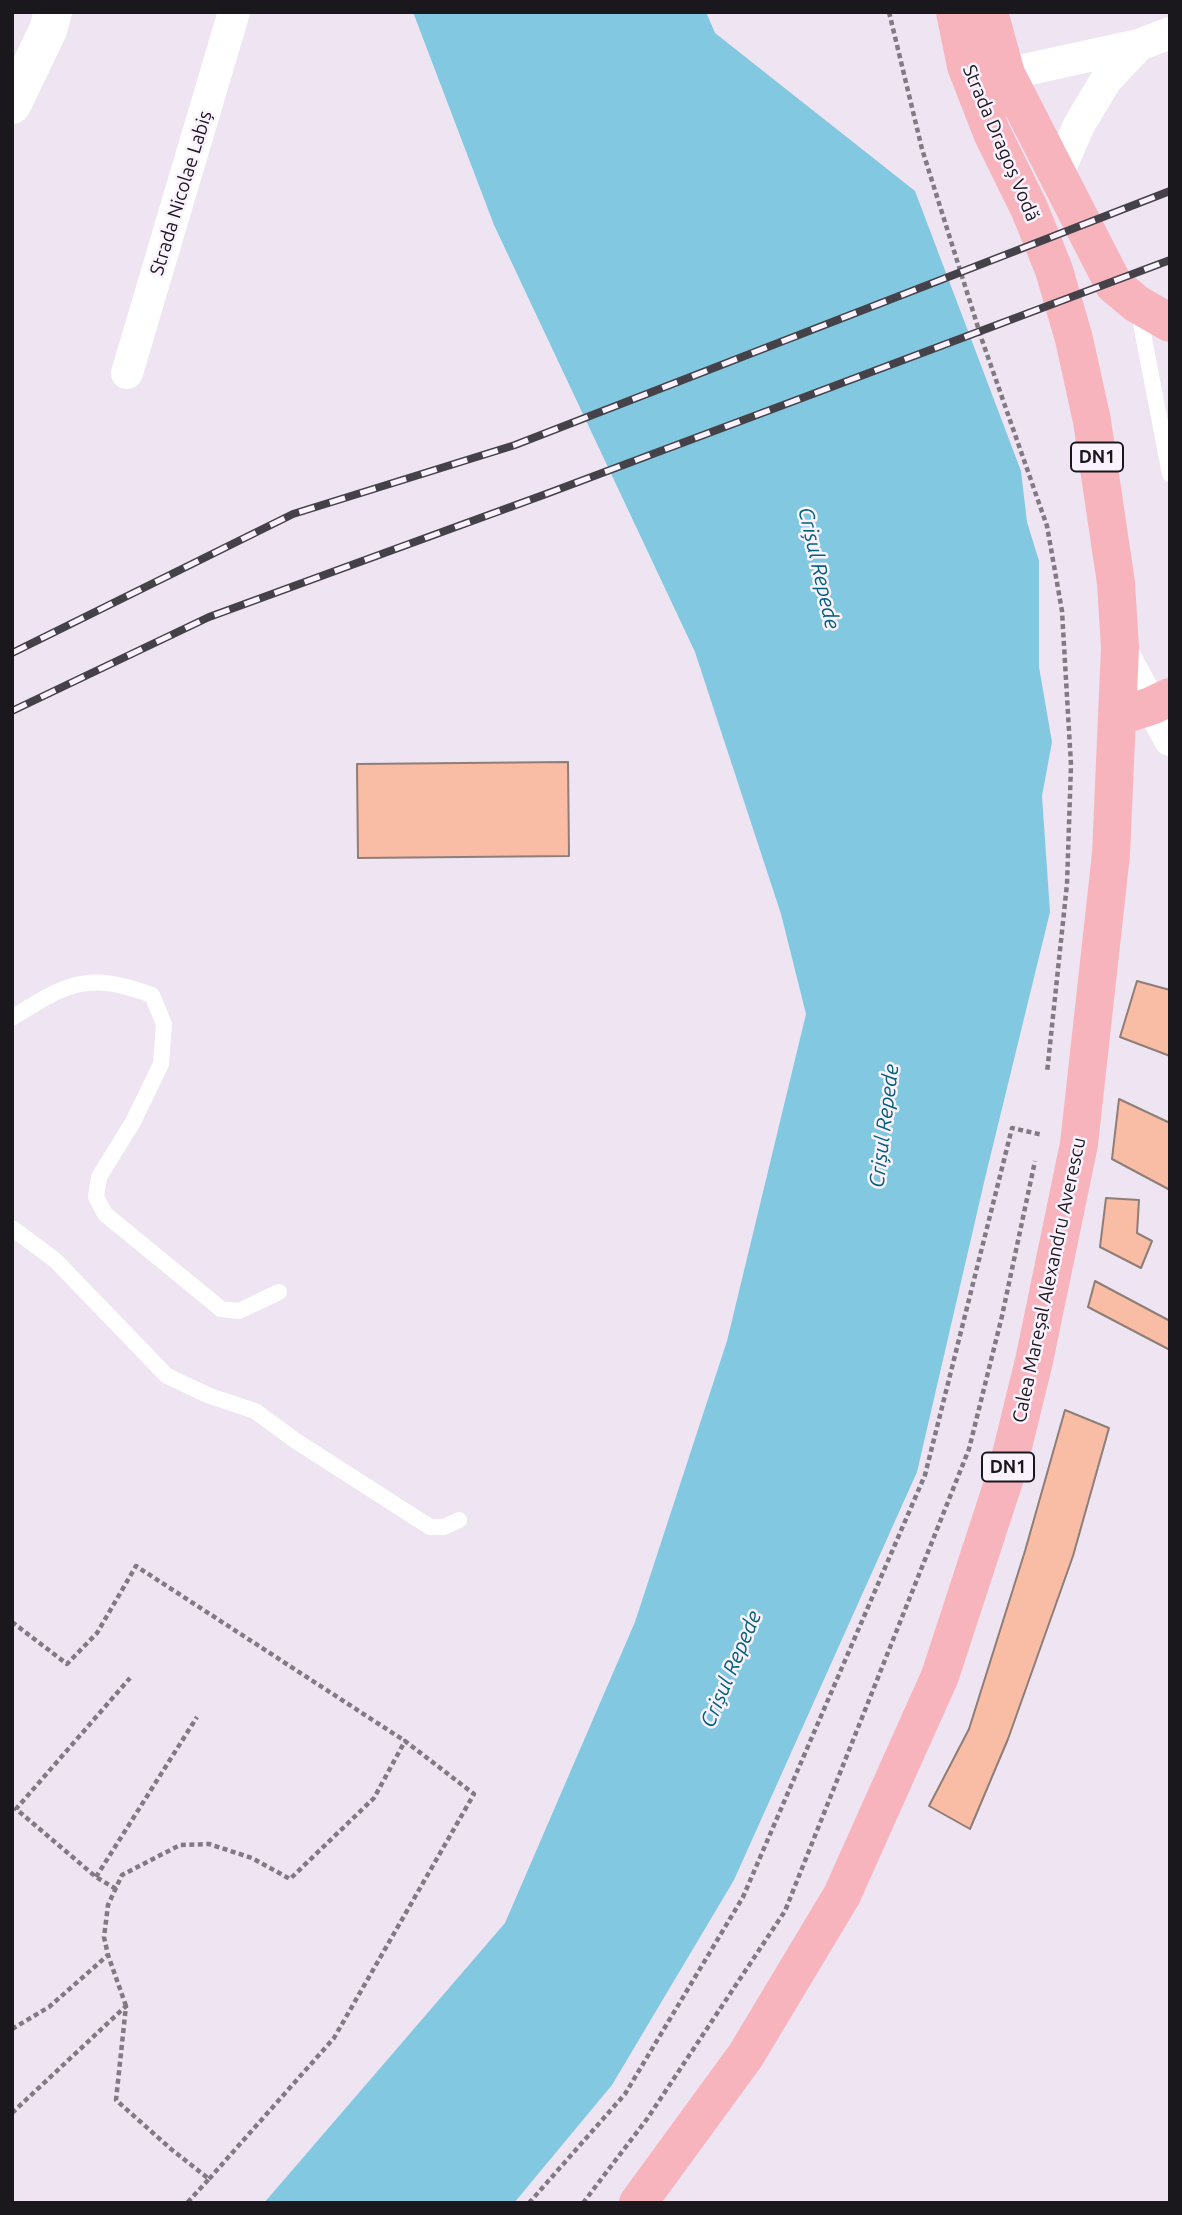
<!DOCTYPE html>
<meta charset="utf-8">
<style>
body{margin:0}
#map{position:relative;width:1182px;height:2215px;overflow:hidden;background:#eee4f2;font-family:Ubuntu,sans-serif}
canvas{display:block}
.frame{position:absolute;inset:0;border:14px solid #1b181d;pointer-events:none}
</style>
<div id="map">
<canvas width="1182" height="2215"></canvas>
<div class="frame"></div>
</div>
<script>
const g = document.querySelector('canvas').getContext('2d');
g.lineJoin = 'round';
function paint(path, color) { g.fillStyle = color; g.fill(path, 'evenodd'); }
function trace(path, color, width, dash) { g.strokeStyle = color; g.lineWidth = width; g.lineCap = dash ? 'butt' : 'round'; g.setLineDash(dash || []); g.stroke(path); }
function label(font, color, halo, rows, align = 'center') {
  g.font = font + ' Ubuntu,sans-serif'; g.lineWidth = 5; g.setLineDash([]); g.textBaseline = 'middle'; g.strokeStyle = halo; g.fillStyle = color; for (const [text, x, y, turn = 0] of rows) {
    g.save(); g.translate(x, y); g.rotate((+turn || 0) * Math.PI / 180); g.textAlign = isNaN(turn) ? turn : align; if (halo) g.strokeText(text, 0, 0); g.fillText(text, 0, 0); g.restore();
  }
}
const water = new Path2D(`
 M413 12H706L715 33 915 191 1021 471 1027 522 1039 561V667L1052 742 1042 796 1050 912 986 1174 917 1472 734 1880 612 2085 514 2203H264L505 1923 635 1622 727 1341 806 1014 781 914 695 652 494 225Z`);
const building = new Path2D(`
 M568 762 569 856 358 858 357 764Z
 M1137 981 1170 990V1056L1120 1037Z
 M1119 1099 1170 1123V1190L1112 1159Z
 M1106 1198 1139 1200 1137 1233 1152 1241 1141 1268 1100 1247Z
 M1095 1281 1170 1321V1350L1088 1307Z
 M1065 1410 1109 1428 1073 1556 1008 1739 970 1829 929 1806 969 1729 1025 1551Z`);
const path = new Path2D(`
 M889 12 922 149 982 340 1047 526 1062 611 1071 765 1067 884 1047 1073
 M12 1622 67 1664 97 1633 136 1566 405 1741
 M96 1877 197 1717
 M116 1889 96 1877 16 1809 130 1678
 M126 2006 108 1955 104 1937 108 1905 122 1875 180 1845 209 1844 252 1858 290 1879 374 1798 405 1741 474 1794 334 2038 209 2179
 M12 2029 49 2007 108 1955
 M12 2113 126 2006 116 2100 171 2149 209 2179 187 2203
 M529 2203 625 2094 743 1897 925 1475 1012 1128 1043 1135
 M583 2203 647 2119 785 1911 969 1449 1002 1316 1035 1161`);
const lane = new Path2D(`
 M1138 308 1170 474
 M12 1018C68 983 86 971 152 995L164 1024 161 1064 133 1122 99 1177 96 1197 105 1214 221 1309 239 1311 279 1292
 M12 1228 55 1260 167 1376 210 1396 255 1411 296 1441 430 1527H444L459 1520`);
const street = new Path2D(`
 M1139 45 1170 33
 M1006 74 1139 45 1106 80 1079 125 1057 176
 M127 373 234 12
 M1120 648 1170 740`);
const secondary = new Path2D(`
 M12 105 48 30 53 12`);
const primary = new Path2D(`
 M989 12 1006 74 1114 285 1137 304 1170 323
 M1117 717 1151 706 1170 697
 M638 2203 746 2055 842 1895 940 1676 1007 1471 1034 1361 1079 1144 1111 854 1120 648 1116 583 1092 421 1074 339 1054 270 1029 208 992 133 966 66 955 12`);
const rail = new Path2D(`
 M12 653 293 514 515 445 1170 191
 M12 711 209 617 546 494 1170 260`);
const shields = [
 [1097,457,52],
 [1008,1467,52]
];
const shieldNames = [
 ["DN1",1097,457],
 ["DN1",1008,1467]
];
const streetNames = [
 ["Strada Dragoș Vodă",1001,143,67],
 ["Strada Nicolae Labiș",181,193,-73],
 ["Calea Mareșal Alexandru Averescu",1049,1280,-78]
];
const waterNames = [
 ["Crișul Repede",819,568,77],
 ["Crișul Repede",884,1126,-83],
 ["Crișul Repede",731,1669,-67]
];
paint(water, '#83c8e1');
paint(building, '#f9bca5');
trace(building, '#8e7e78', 2);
trace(path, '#817a83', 4.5, [5, 3.5]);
trace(lane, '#fff', 16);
trace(street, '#fff', 32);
trace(secondary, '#fff', 38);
trace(primary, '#f7b4bd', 38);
trace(rail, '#454148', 8);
trace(rail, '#faf2fe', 5, [16]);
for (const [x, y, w] of shields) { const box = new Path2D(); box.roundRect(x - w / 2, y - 14.5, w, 29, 5); g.fillStyle = '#faf2fe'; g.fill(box); trace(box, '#1b181d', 2); }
label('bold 18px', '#1b181d', null, shieldNames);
label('19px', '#1b181d', '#faf2fe', streetNames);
label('italic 21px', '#00627b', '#faf2fe', waterNames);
</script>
